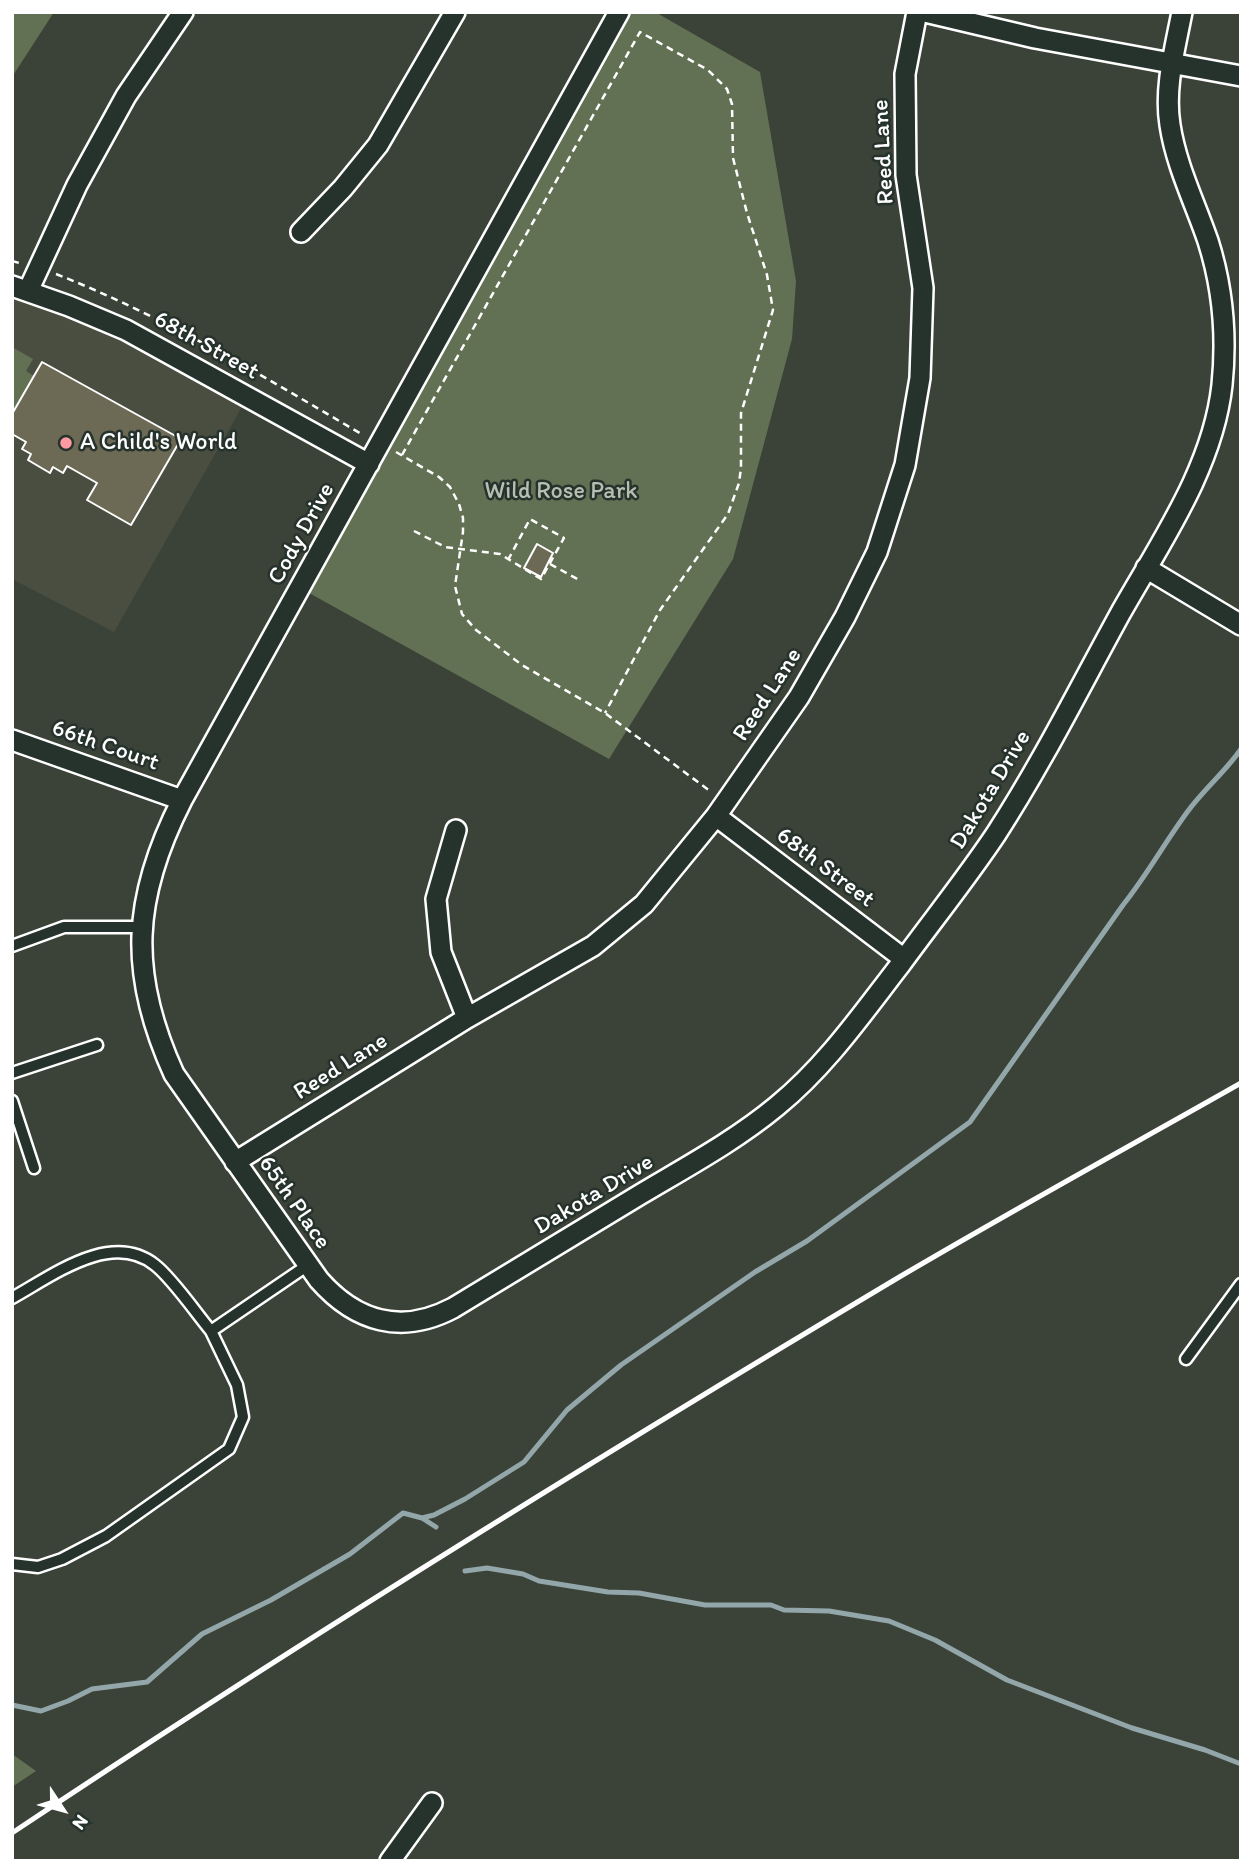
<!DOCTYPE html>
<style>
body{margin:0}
#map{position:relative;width:1253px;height:1873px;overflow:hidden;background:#3b4339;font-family:Itim,sans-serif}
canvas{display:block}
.frame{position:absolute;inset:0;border:14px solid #fff;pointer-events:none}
.north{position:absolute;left:28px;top:1775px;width:70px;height:70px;-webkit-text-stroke:5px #26332d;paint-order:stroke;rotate:126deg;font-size:19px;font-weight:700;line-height:28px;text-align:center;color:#fff}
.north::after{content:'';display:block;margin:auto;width:24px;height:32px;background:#fff;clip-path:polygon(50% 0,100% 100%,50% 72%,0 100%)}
</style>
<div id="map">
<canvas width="1253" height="1873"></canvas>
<div class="frame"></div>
<div class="north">N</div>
</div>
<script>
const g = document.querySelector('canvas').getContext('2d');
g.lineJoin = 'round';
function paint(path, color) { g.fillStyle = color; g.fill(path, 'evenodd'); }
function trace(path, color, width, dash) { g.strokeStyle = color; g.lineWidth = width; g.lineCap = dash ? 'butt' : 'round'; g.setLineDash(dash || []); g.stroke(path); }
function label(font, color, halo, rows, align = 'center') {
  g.font = font + ' Itim,sans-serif'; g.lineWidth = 5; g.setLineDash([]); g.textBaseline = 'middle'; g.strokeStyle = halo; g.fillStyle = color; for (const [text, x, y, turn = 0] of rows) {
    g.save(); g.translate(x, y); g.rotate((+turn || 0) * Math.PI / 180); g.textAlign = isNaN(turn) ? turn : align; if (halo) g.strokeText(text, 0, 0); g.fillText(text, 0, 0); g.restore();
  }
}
const built = new Path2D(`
 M12 286 248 396 114 632 12 579Z`);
const green = new Path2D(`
 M12 12H54L12 77Z
 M619 12H655L760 72 796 281 792 339 733 559 609 759 300 588Z
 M12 347 33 359 26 371 34 376 12 414Z
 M12 1754 36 1771 12 1787Z`);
const stream = new Path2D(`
 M422 1518 434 1515 465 1499 524 1462 567 1410 621 1365 755 1272 807 1241 970 1122 1123 905C1147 875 1165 842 1188 811 1204 789 1226 771 1241 749
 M465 1571 487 1568 523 1574 539 1581 608 1592 639 1593 705 1605H771L784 1610 829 1611 889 1621 935 1640 1007 1680 1132 1728 1205 1750 1241 1764
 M12 1705 41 1711 68 1701 92 1689 147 1682 202 1634 271 1600 350 1554 403 1513 422 1518 436 1527`);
const building = new Path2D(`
 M42 362 181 439 131 525 87 500 97 483 67 466 63 473 53 467 50 473 28 460 31 454 22 449 26 442 12 434V414Z
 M537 544 553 553 541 577 524 568Z`);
const path = new Path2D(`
 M12 261 23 264
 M56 274C163 316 263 376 363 435
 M396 452 439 477 450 487 459 504 463 518V532L455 586 462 614 476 630 522 665 605 713 710 791
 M402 455 640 32 708 70 727 89 732 104 733 158 747 213 767 275 773 310 741 413V468L739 483 728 514 660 610 605 713
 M414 531 445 547 500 554 541 579 564 538 530 519 508 560
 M550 564 581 581`);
const lane = new Path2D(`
 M12 946 64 927H141
 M12 1073 97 1045
 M12 1101 34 1168
 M12 1298C52 1276 111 1230 155 1265 172 1278 196 1313 211 1331
 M1186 1359 1241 1284
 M12 1564 38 1567 62 1559 106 1536 229 1449 243 1417 237 1385 211 1331 308 1265`);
const street = new Path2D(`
 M619 12 182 800C132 898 128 973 174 1074L319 1280C356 1322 402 1335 453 1308 516 1270 579 1232 641 1194 688 1166 736 1140 777 1106 826 1066 862 1014 900 965 932 921 966 879 996 834 1042 763 1080 687 1120 614 1160 543 1213 468 1222 385 1227 336 1223 288 1208 241 1195 203 1176 165 1170 125 1164 88 1175 49 1182 12
 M925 12 1035 38 1241 76
 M301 232 343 188 378 145 455 12
 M12 286 69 306 126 330 369 464
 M28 291 77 185 126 96 183 12
 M1146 568 1241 625
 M12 740 182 800
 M716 816 904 959
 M456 830 436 899 441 952 467 1018
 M235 1162 467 1018 593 946 644 904 716 816 799 697 845 617 877 552 905 465 920 378 923 288 906 175 905 74 917 12
 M390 1861 432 1803`);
const rail = new Path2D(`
 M12 1833C303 1639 601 1455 901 1276 1013 1210 1128 1147 1241 1083`);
const markers = [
 [66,443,7,"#ff9aa2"]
];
const streetNames = [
 ["Reed Lane",884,152,-93],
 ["68th Street",206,346,29],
 ["Cody Drive",302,534,-61],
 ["Reed Lane",768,695,-57],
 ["66th Court",105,746,19],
 ["Dakota Drive",991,790,-59],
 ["68th Street",825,868,37],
 ["Reed Lane",341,1067,-32],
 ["Dakota Drive",594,1195,-31],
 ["65th Place",294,1203,55]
];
const poiNames = [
 ["A Child's World",80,443]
];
const parkNames = [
 ["Wild Rose Park",561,492]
];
paint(built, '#4a4e41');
paint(green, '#627153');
trace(stream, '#93a7aa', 5);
paint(building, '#6c6955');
trace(building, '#fff', 2);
trace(lane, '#fff', 15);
trace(street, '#fff', 24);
trace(path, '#fff', 2.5, [7, 5]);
trace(lane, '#26332d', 10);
trace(street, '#26332d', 19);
trace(rail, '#fff', 5);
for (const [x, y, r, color] of markers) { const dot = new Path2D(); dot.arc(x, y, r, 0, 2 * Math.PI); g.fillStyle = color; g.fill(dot); trace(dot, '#26332d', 2.5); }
label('24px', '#fff', '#26332d', streetNames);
label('24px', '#fff', '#26332d', poiNames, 'left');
label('24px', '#b8bfb2', '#26332d', parkNames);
</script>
